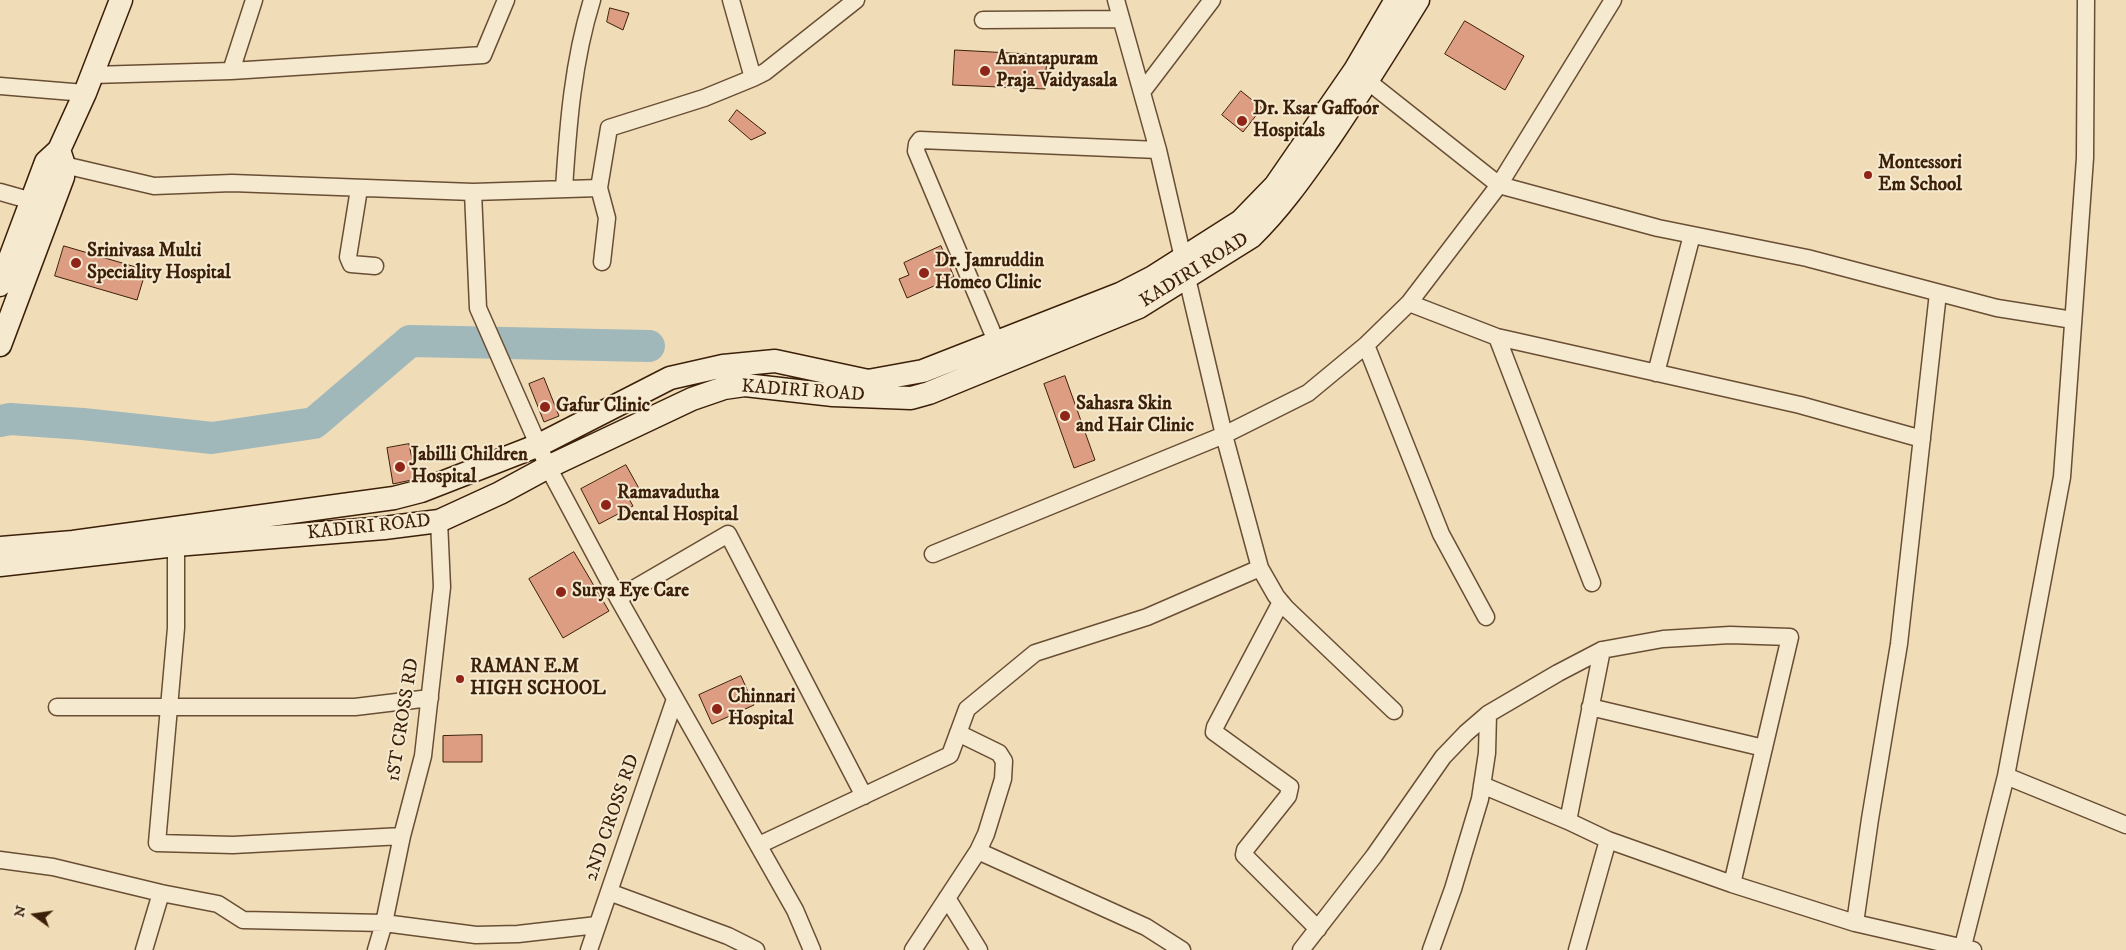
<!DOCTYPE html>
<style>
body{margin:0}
#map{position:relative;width:2126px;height:950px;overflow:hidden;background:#f0ddb7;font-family:"IM FELL DW Pica",serif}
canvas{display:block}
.north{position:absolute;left:10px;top:890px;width:50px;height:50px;-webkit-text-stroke:4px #f5e9d0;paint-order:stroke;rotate:284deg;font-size:14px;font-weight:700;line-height:20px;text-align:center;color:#3c1f08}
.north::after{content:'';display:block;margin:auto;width:18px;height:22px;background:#3c1f08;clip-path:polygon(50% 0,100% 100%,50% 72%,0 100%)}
</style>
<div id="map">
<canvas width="2126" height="950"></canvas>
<div class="north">N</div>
</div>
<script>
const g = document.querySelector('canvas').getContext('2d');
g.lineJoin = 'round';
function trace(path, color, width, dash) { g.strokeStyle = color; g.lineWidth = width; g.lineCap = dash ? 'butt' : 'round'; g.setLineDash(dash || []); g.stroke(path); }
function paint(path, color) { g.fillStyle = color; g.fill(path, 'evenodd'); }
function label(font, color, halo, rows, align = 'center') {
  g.font = font + ' "IM FELL DW Pica",serif'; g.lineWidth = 4; g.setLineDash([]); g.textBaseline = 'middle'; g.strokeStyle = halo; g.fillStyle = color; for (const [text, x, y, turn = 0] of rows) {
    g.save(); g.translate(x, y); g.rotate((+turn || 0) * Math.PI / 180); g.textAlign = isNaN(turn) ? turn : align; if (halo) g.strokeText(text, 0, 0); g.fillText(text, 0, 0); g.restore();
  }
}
const river = new Path2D(`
 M0 421 10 419 83 424 212 438 314 423 410 341 649 346`);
const building = new Path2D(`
 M610 8 629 13 623 30 607 22Z
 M1465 21 1524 56 1505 90 1445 54Z
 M955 50 1047 55 1045 89 953 85Z
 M1241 91 1262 108 1243 132 1222 115Z
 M737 110 766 133 751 140 729 121Z
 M64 246 146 270 137 300 55 276Z
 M941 246 954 277 907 298 899 279 909 275 904 263Z
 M1065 376 1095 460 1074 468 1044 384Z
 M544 378 559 416 544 422 529 384Z
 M409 444 416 479 393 484 387 448Z
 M626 465 641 492 629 499 633 506 599 524 581 489Z
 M574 552 609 611 563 638 529 579Z
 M741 676 754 705 712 724 699 695Z
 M482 735V762H443V736Z`);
const street = new Path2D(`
 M1116 0 1158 150 1183 258
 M983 20 1121 19
 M231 71 254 0
 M92 75 231 71 483 55 506 0
 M1360 75 1499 185 1658 228 1807 258 1997 308 2073 320
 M753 78 765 72 856 0
 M0 86 85 93
 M1142 92 1212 0
 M64 165 154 186 232 183 473 192 599 188 609 128 704 98 753 78 731 0
 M599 188 607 218 602 262
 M359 189 348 257 351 264 375 266
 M564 189C568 125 573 61 592 0
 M0 192 32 201
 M473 192 478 308 548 467 618 598 795 910 812 950
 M1187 278 1224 435 1308 393 1366 345 1409 303 1499 185 1613 0
 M1409 303 1497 337 1800 405 1922 439
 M1497 337 1592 583
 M996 341 916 151 917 144 920 140 1158 150
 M1366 345 1441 534 1486 617
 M1656 373 1692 235
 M176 545V628L157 843 233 845 402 836
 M1260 568 1276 596 1286 608 1394 711
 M618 598 728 534 864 796
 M1281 602 1215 727 1214 732 1290 787 1288 796 1245 850 1244 855 1318 929
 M57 707H355L430 698
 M1590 707 1764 748
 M2006 776 2126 825
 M1482 785 1568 821 1608 840
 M1568 821 1602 650
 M759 845 950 755 967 709 1035 653 1147 617 1260 568 1224 435 933 554
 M978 851 1146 927 1182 950
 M0 860 53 867 161 893 218 904 243 920 384 923 476 935 518 934 597 925
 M609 892 728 936 756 950
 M947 898 979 950
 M1855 923 1870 819 1899 644 1938 293
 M144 950 161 893
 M376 950 384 923 402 836 423 756 442 587 439 521
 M589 950 675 699
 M913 950 978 851 986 834 1003 779 1004 761 999 753 958 733
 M1301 950 1374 856 1443 757 1466 733 1488 714
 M1431 950 1453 889 1480 799 1487 753 1488 714 1558 673 1602 650 1663 639 1730 635 1790 637 1732 884
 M1577 950 1608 840 1732 884 1855 923 1973 950
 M1962 950 2006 776 2062 477 2085 158 2086 0`);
const secondary = new Path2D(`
 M0 285 46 162 59 150 85 93 121 0
 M0 345 63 177 64 165 59 150
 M0 548 73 542 394 498 421 491 539 445 670 378 723 366 775 361 868 381 923 371 1120 294 1153 277 1241 221 1275 186 1355 70 1396 0
 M0 565 176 545 384 528 439 521 500 493 548 467 692 399 724 388 745 385 833 395 911 398 929 393 1139 307 1251 237C1281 208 1305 173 1329 139 1360 93 1389 47 1418 0`);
const markers = [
 [985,71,6,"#8f2418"],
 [1242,121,6,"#8f2418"],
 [1868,175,5,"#8f2418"],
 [76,263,6,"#8f2418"],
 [924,273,6,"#8f2418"],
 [545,407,6,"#8f2418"],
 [1065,416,6,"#8f2418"],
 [400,467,6,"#8f2418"],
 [606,505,6,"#8f2418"],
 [561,592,6,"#8f2418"],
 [460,679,5,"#8f2418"],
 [717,709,6,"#8f2418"]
];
const poiNames = [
 ["Anantapuram",996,60],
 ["Praja Vaidyasala",996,82],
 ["Dr. Ksar Gaffoor",1253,110],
 ["Hospitals",1253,132],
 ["Montessori",1878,164],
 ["Em School",1878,186],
 ["Srinivasa Multi",87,252],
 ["Speciality Hospital",87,274],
 ["Dr. Jamruddin",935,262],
 ["Homeo Clinic",935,284],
 ["Sahasra Skin",1076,405],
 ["and Hair Clinic",1076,427],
 ["Gafur Clinic",556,407],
 ["Jabilli Children",411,456],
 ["Hospital",411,478],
 ["Ramavadutha",617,494],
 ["Dental Hospital",617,516],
 ["Surya Eye Care",572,592],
 ["RAMAN E.M",470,668],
 ["HIGH SCHOOL",470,690],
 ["Chinnari",728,698],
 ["Hospital",728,720]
];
const streetNames = [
 ["KADIRI ROAD",1195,271,-32],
 ["KADIRI ROAD",803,392,4],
 ["KADIRI ROAD",369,528,-6],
 ["1ST CROSS RD",404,720,-81],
 ["2ND CROSS RD",613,818,-71]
];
trace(river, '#a1b8bb', 32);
paint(building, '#dd9d82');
trace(building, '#3c1f08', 1);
trace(street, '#694e34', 19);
trace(secondary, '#3c1f08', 25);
trace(street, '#f5e9d0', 16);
trace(secondary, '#f5e9d0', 22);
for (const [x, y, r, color] of markers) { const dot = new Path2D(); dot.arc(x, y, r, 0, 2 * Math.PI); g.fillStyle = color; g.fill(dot); trace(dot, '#f5e9d0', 2); }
label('bold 19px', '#3c1f08', '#f5e9d0', poiNames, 'left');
label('19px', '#3c1f08', '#f5e9d0', streetNames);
</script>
